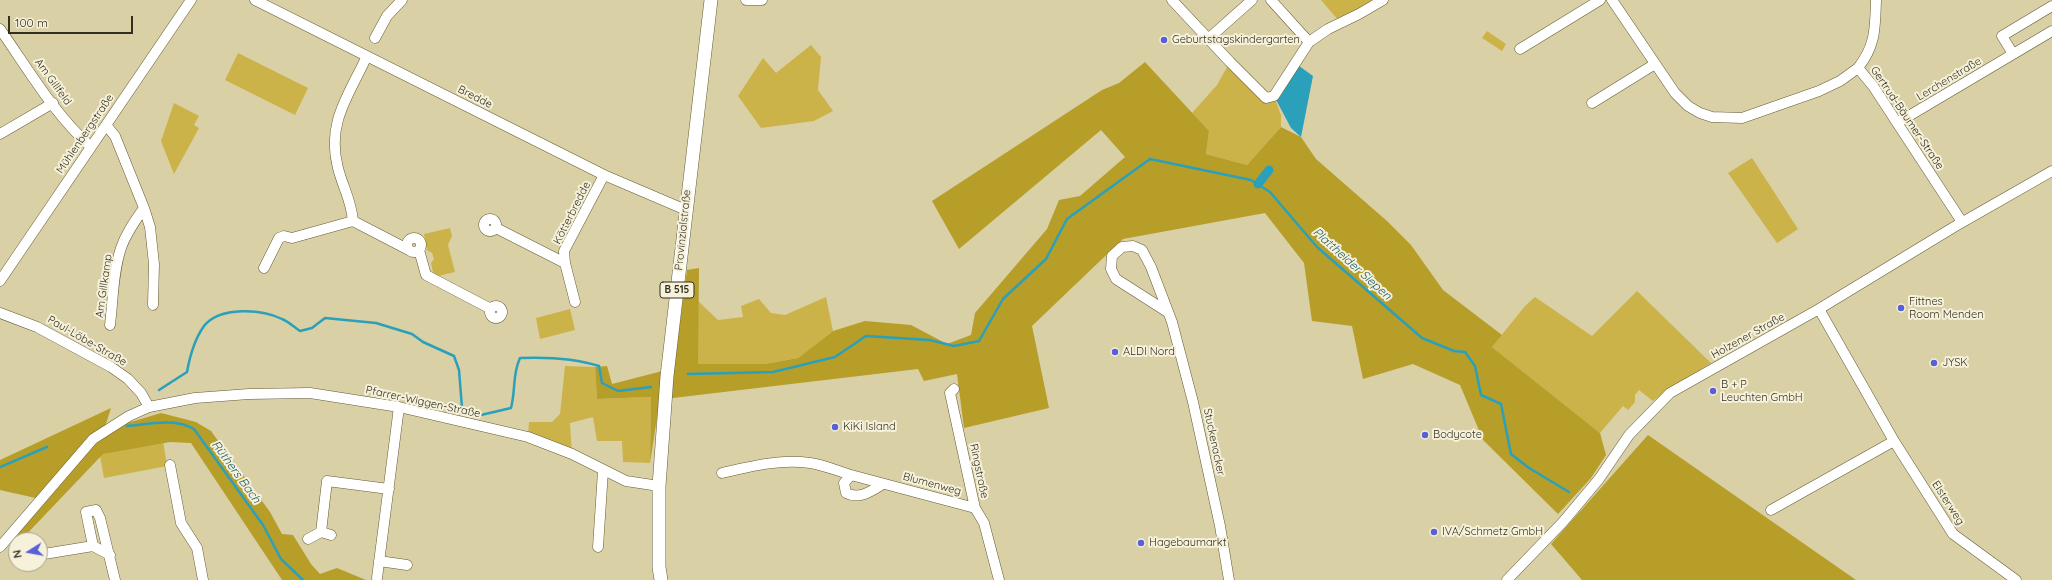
<!DOCTYPE html>
<meta charset="utf-8">
<style>
body{margin:0}
#map{position:relative;width:2052px;height:580px;overflow:hidden;background:#dad0a5;font-family:Quicksand,sans-serif}
canvas{display:block}
.north{position:absolute;left:8px;top:532px;width:40px;height:40px;box-sizing:border-box;background:#f5f1db;border:1px solid #a7a38f;border-radius:50%;rotate:259deg;font-size:11px;font-weight:700;line-height:16px;text-align:center;color:#332f1e}
.north::after{content:'';display:block;margin:auto;width:14px;height:18px;background:#5a5fd7;clip-path:polygon(50% 0,100% 100%,50% 72%,0 100%)}
.scale{position:absolute;left:8px;top:16px;width:125px;height:18px;box-sizing:border-box;border:2px solid #332f1e;border-top:0;padding-left:5px;font-size:12px;line-height:14px;white-space:nowrap;color:#332f1e;-webkit-text-stroke:3px #f5f1db;paint-order:stroke}
</style>
<div id="map">
<canvas width="2052" height="580"></canvas>
<div class="north">N</div>
<div class="scale">100 m</div>
</div>
<script>
const g = document.querySelector('canvas').getContext('2d');
g.lineJoin = 'round';
function paint(path, color) { g.fillStyle = color; g.fill(path, 'evenodd'); }
function trace(path, color, width, dash) { g.strokeStyle = color; g.lineWidth = width; g.lineCap = dash ? 'butt' : 'round'; g.setLineDash(dash || []); g.stroke(path); }
function label(font, color, halo, rows, align = 'center') {
  g.font = font + ' Quicksand,sans-serif'; g.lineWidth = 4; g.setLineDash([]); g.textBaseline = 'middle'; g.strokeStyle = halo; g.fillStyle = color; for (const [text, x, y, turn = 0] of rows) {
    g.save(); g.translate(x, y); g.rotate((+turn || 0) * Math.PI / 180); g.textAlign = isNaN(turn) ? turn : align; if (halo) g.strokeText(text, 0, 0); g.fillText(text, 0, 0); g.restore();
  }
}
const green = new Path2D(`
 M1321 0H1377L1339 21Z
 M1487 31 1506 44 1502 51 1482 38Z
 M811 45 821 57 818 90 833 111 814 121 761 128 738 96 763 58 776 73Z
 M238 53 308 88 295 115 225 80Z
 M1230 62 1266 98 1274 96 1281 115V127L1247 165 1206 154 1209 131 1192 113 1217 85Z
 M174 103 199 116 194 125 199 128 174 174 161 141Z
 M1752 158 1798 229 1777 243 1728 173Z
 M450 228 452 236 448 245 455 272 434 277 431 263 434 259 432 253 427 250 424 234Z
 M1637 291 1711 363 1667 390 1653 401 1639 390 1635 395V402L1628 410 1623 406 1600 433 1492 347 1525 306 1535 297 1592 336Z
 M826 297 833 331 798 358 765 364H698V301L718 320 743 317 741 306 759 299 771 313 785 315Z
 M570 309 575 330 540 339 536 318Z
 M565 366 595 367 597 399 651 397 650 463 623 462 622 441H597L593 417 570 423 572 454 528 437 529 422H552L560 414Z
 M162 434 167 466 104 478 98 445Z`);
const forest = new Path2D(`
 M1145 62 1209 131 1206 154 1247 165 1281 127 1301 137 1316 159 1387 221 1411 245 1443 290 1502 335 1492 347 1600 433 1606 455 1591 478 1558 514 1483 440 1460 385 1413 364 1363 379 1352 326 1312 321 1304 263 1265 213 1123 239 1032 326 1049 408 964 428 957 374 924 381 918 369 673 398H660L650 463 651 397 597 399 595 367 607 366 612 384 674 368 687 270 699 268 698 364H765L798 358 833 331 865 321 911 325 947 344 971 335 975 313 1047 229 1059 200 1080 196 1125 157 1101 130 959 249 932 201 1102 90 1119 83Z
 M111 408 103 433 90 448 124 424 161 413 196 422 211 431 270 512 282 534 293 535 311 564 320 574 337 568 366 580H282L191 443 170 442 103 454 21 540 14 532 40 499 0 490V460Z
 M1648 435 1856 580H1582L1551 544Z`);
const water = new Path2D(`
 M1295 63 1313 76 1301 137 1291 128 1274 96Z`);
const stream = new Path2D(`
 M688 374 773 372 835 357 866 336 930 340 954 346 979 341 1003 299 1046 259 1067 219 1150 159 1251 180 1270 192 1317 247 1422 338 1454 351 1465 352 1475 366 1481 395 1501 404 1511 454 1529 468 1569 492
 M159 390 187 372C190 355 194 340 204 326 220 306 262 309 282 319 289 322 294 327 300 331L312 328 325 318 376 323 412 334 423 342 454 356 459 370 462 408 481 415 511 408C516 389 512 375 520 358 546 357 574 358 599 366L602 383 618 391 651 387
 M127 426C149 424 175 418 194 429L263 525 281 559 303 580
 M0 467 47 447`);
const canal = new Path2D(`
 M1258 184 1269 170`);
const minor = new Path2D(`
 M255 0 604 175 686 210
 M746 0H762
 M1172 0 1230 62 1266 98 1274 96 1309 42 1328 29 1359 14 1383 0
 M1271 0 1309 42
 M1612 0 1675 93 1688 106 1700 113 1712 117 1742 118 1819 91 1840 81 1858 68
 M1876 0C1875 28 1876 45 1858 68L1873 86 1962 222
 M0 29C28 69 54 114 91 147
 M375 38 387 16 402 0
 M1208 39 1252 0
 M1520 49 1600 0
 M2013 54 2002 36 2052 6
 M367 56C349 95 326 123 338 168 343 188 351 199 353 221L411 251
 M1592 103 1655 64
 M1897 123 2052 31
 M106 125 115 136 144 208 150 227 154 264 153 305
 M0 134 53 103
 M484 225a6 6 0 1 1 12 0a6 6 0 1 1-12 0Z
 M496 228 565 263
 M407 245a7 7 0 1 1 14 0a7 7 0 1 1-14 0Z
 M419 250 426 275 491 309
 M264 268 279 238 284 236 292 238 353 221
 M0 281 191 0
 M575 302 565 263 564 251 604 175
 M490 312a6 6 0 1 1 12 0a6 6 0 1 1-12 0Z
 M1819 309 1894 441 1953 534 2016 580
 M1166 311 1116 279 1111 269 1112 256 1122 247 1133 246 1142 250 1151 267 1172 322 1193 402 1220 526 1229 580
 M0 313 37 327 111 367 128 379 141 393 149 407
 M110 325C113 300 113 272 121 248 126 233 135 221 144 208
 M954 389 950 393 975 508 984 523 999 580
 M170 465 181 523 197 548 203 580
 M722 473C752 466 780 459 810 463 824 465 838 471 851 475
 M883 484C871 491 860 500 846 493L844 483 851 475 975 508
 M1771 510 1894 441
 M321 532 331 535
 M308 539 321 532 327 481 389 489
 M93 546 86 512 96 510 100 518 115 580
 M0 547 93 439 129 416 149 407 195 398 249 394 310 393 399 407 528 437 572 454 626 481 659 486
 M598 547 603 471
 M44 554 93 546 110 555
 M379 561 407 565
 M377 578 399 407
 M1507 580 1563 522 1599 479 1629 435 1670 393 1819 309 1954 227 2052 171`);
const major = new Path2D(`
 M661 580 659 567V486L667 376 711 0`);
const markers = [
 [1164,40,4,"#5a5fd7"],
 [1901,308,4,"#5a5fd7"],
 [1115,352,4,"#5a5fd7"],
 [1934,363,4,"#5a5fd7"],
 [1713,391,4,"#5a5fd7"],
 [835,427,4,"#5a5fd7"],
 [1425,435,4,"#5a5fd7"],
 [1434,532,4,"#5a5fd7"],
 [1141,543,4,"#5a5fd7"]
];
const shields = [
 [677,290,34]
];
const shieldNames = [
 ["B 515",677,290]
];
const poiNames = [
 ["Geburtstagskindergarten",1172,40],
 ["Fittnes",1909,302],
 ["Room Menden",1909,315],
 ["ALDI Nord",1123,352],
 ["JYSK",1942,363],
 ["B + P",1721,385],
 ["Leuchten GmbH",1721,398],
 ["KiKi Island",843,427],
 ["Bodycote",1433,435],
 ["IVA/Schmetz GmbH",1442,532],
 ["Hagebaumarkt",1149,543]
];
const streetNames = [
 ["Lerchenstraße",1949,79,-31],
 ["Am Gillfeld",53,82,54],
 ["Bredde",475,97,27],
 ["Gertrud-Bäumer-Straße",1907,118,56],
 ["Mühlenbergstraße",85,134,-56],
 ["Kötterbredde",572,213,-63],
 ["Provinzialstraße",683,230,-84],
 ["Am Gillkamp",104,286,-82],
 ["Holzener Straße",1748,336,-29],
 ["Paul-Löbe-Straße",87,341,30],
 ["Pfarrer-Wiggen-Straße",423,402,12],
 ["Stuckenacker",1214,442,78],
 ["Ringstraße",979,471,78],
 ["Blumenweg",932,484,15],
 ["Elsterweg",1948,503,57]
];
const waterNames = [
 ["Plattheider Siepen",1352,264,42],
 ["Rüthers Bach",236,472,54]
];
paint(green, '#cbb349');
paint(forest, '#b69e29');
paint(water, '#2ba0ba');
trace(stream, '#2ba0ba', 2.5);
trace(canal, '#2ba0ba', 9);
trace(minor, '#645b34', 11);
trace(major, '#645b34', 14);
trace(minor, '#fff', 10);
trace(major, '#fff', 13);
for (const [x, y, r, color] of markers) { const dot = new Path2D(); dot.arc(x, y, r, 0, 2 * Math.PI); g.fillStyle = color; g.fill(dot); trace(dot, '#f5f1db', 1.5); }
for (const [x, y, w] of shields) { const box = new Path2D(); box.roundRect(x - w / 2, y - 8, w, 16, 3); g.fillStyle = '#f5f1db'; g.fill(box); trace(box, '#332f1e', 1); }
label('bold 10px', '#332f1e', null, shieldNames);
label('11px', '#332f1e', '#f5f1db', poiNames, 'left');
label('11px', '#332f1e', '#f5f1db', streetNames);
label('italic 12px', '#205c6a', '#f5f1db', waterNames);
</script>
